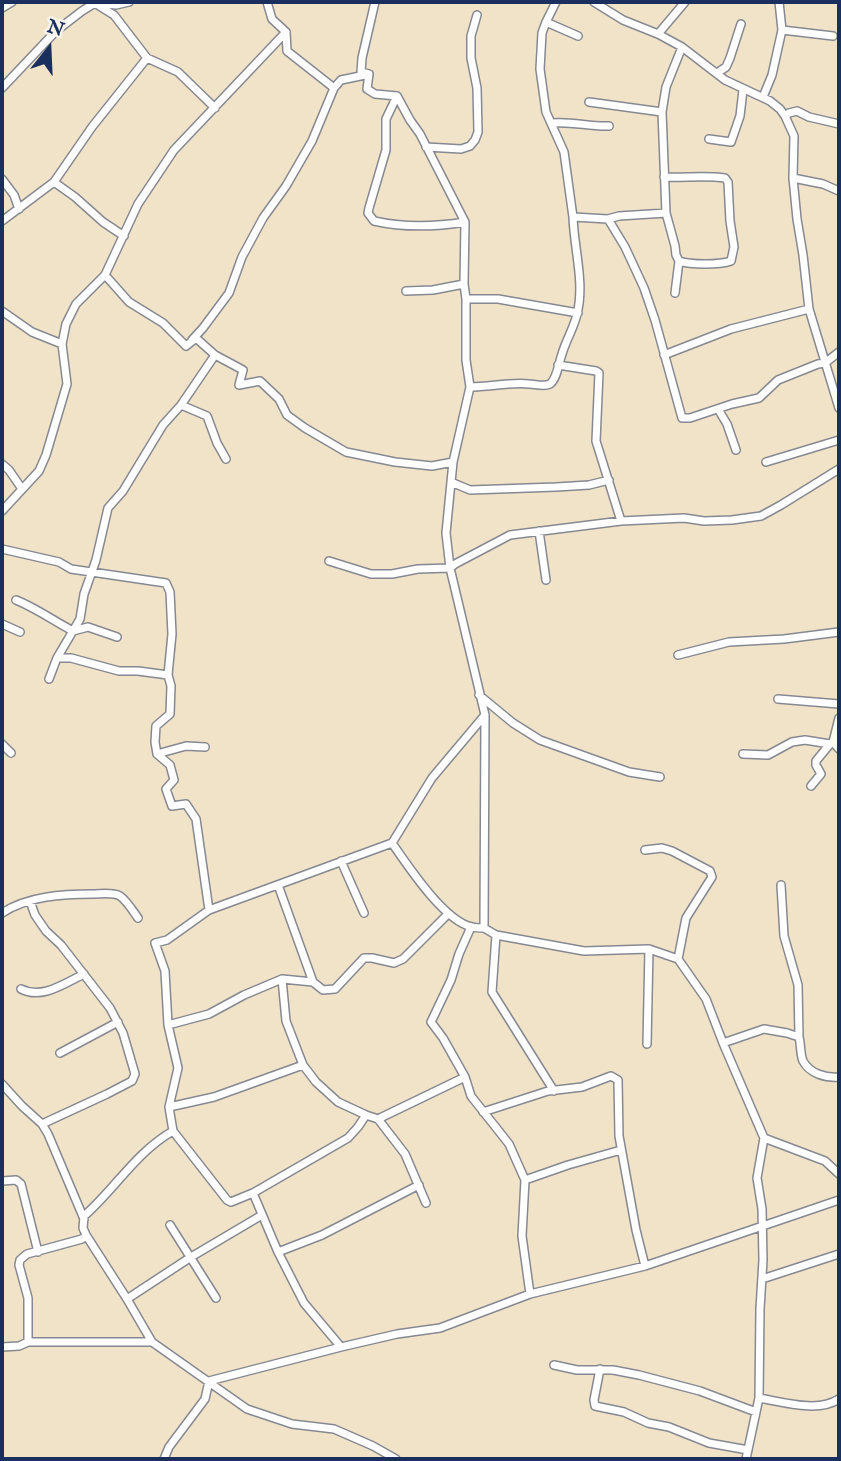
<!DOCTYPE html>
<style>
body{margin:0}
#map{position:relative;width:841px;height:1461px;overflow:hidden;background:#f1e3c7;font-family:"IM FELL English",serif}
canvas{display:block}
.frame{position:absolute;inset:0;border:4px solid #1b2f5e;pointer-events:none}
.north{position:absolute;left:14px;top:14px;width:70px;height:70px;-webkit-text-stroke:5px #f7f3e8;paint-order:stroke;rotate:18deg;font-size:19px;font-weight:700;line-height:28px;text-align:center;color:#1b2f5e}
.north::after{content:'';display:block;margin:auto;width:24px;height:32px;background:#1b2f5e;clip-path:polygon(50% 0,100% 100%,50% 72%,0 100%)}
</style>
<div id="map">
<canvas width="841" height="1461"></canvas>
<div class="frame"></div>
<div class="north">N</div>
</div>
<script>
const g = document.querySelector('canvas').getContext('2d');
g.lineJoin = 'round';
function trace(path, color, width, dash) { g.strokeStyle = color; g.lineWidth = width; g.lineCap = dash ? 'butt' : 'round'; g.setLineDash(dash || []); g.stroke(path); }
const street = new Path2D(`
 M93 2 114 15 147 58 178 72 215 108
 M267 2 272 19 286 32 287 51 334 88 341 80 365 75
 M375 2 362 58 361 72 369 74 367 89 375 94 397 96 410 120 420 134 465 222 464 284 466 299V360L470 387 453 462 446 533 450 568 485 715 484 928 496 935 584 951 649 949 678 959 706 999 723 1043 764 1138 757 1178 762 1209 763 1260 760 1309 759 1398 746 1459
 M556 2 546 22 542 33 540 69 546 112 564 152 573 217 608 219 619 216 666 213 662 112 666 87 682 47
 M594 2 623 20 658 34 682 47 725 80 770 101 780 109 785 116 794 136 793 178 797 219 803 255 809 309 839 408
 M2 8 12 2
 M546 22 578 36
 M782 30 833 36
 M658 34 685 2
 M717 73 726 67 730 58 741 24
 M2 88 56 31 82 11 95 3 116 5 129 2
 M397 96 386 119V150L369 208 368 213 374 221C405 228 434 227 465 222
 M763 97 772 75 782 30 779 2
 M589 102 662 112
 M785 116 789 113 797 111 809 117 839 124
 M552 123C572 121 590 127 609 126
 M709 139 731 142 740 116 743 90
 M426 147 461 149 470 146 475 140 478 132 477 88 471 58V36L477 15
 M664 177C684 178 705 175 725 178L728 182 730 221 734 247 731 261C719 265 691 265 679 261L676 255 675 246 666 213
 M793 178 823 184 839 191
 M2 179 14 195 19 209
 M54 182 75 197 103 222 124 236
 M608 219 625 247 644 288 655 320 682 418H690L732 404 759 398 778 380 818 364 825 363 839 352
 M2 221 54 182 92 127 147 58
 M105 275 129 302 163 323 186 346 196 338 215 355 243 370 239 385 260 381 279 399 287 415 305 428 346 452 395 462 432 466 453 462
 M406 291 433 290 464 284
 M675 293 679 261
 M466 299H498L578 313
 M2 311 32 332 62 344
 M192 340 203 328 229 293 242 257 263 218 286 186 312 141 334 88
 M664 355 731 329 809 309
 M558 365 596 371 599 373 596 441 621 521
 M470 387C490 387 509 382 529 384 535 384 544 387 550 384 557 379 559 362 562 354 566 340 574 328 577 314 585 283 574 249 573 217
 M181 405 207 416 217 443 226 459
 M718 409 727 424 736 450
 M766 462 839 440
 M2 464 9 470 22 489
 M451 482 470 490 556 487 589 485 609 480
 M2 511 39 471 46 455 67 384 62 344 66 324 76 304 105 275 138 204 174 150 286 32
 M539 531 546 580
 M2 549 59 562 71 569 166 583 170 592 172 634 168 675 171 686 170 714 156 726 155 742 157 754 170 765 174 780 166 789 172 806 186 804 196 819 209 910
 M329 561 371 574H392L418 569 450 568 455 564 510 535 621 521 684 518 704 521 732 520 761 516 781 505 839 469
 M16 600C36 608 54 621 73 631L88 627 117 637
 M2 624 20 632
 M678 655 729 642 784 639 839 632
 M57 658H71L119 671H138L168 675
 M49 679 57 658 80 619 84 594 96 560 108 508 123 491 163 425 181 405 215 355
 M479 695 513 723 540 740 629 772 660 777
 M778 699 839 704
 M839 718 833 742 839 749
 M2 744 11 753
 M157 754 186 746 205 747
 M743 754 768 755 792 742 805 740 830 744 833 742
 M811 786 821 774 816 765V761L830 744
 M392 843C408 866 444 921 472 927 476 928 480 928 484 928
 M645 850 662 848 672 851 710 871 712 877 686 918 678 959
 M341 861 364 913
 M278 885 313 982
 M781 885 784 936 798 985 799 1037
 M30 901 35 915 46 931 61 945 110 1008 123 1033 135 1074 132 1081 107 1094 42 1124
 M2 913C28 896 63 894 93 894 101 894 113 892 120 896 127 901 133 911 138 918
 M471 927 459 954 451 980 431 1022 443 1038 465 1077 471 1096 509 1144 525 1180 522 1236 530 1294
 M496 935 492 992 554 1091
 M282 979 286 1021 303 1065 316 1082 338 1102 366 1115 378 1119 405 1154 426 1203
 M21 989C42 1000 65 983 84 974
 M168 1025 209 1014 244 995 282 979 313 982 323 990 335 989 364 958H372L394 963 403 959 448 914
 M723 1043 764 1029 787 1033 799 1037C801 1044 800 1054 803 1061 810 1074 826 1078 839 1077
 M647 1044 649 949
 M60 1053 118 1022
 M2 1084 22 1106 42 1124 48 1134 84 1219
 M169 1107 214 1097 303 1065
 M483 1112 548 1091 582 1087 611 1076 618 1080 619 1136 636 1230 645 1266
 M378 1119 465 1077
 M173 1131 227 1200 231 1202 253 1193 348 1138 358 1127 366 1115
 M764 1138 825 1161 839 1174
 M525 1180 568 1165 621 1150
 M2 1181 16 1180 21 1184 38 1252
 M253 1193 278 1252 304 1303 341 1347
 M170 1225 216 1298
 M278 1252 322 1235 419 1185
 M762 1279 839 1254
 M127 1299 191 1257 262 1215
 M28 1342V1298L19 1265 20 1260 27 1254 82 1239 86 1235
 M2 1347 19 1346 28 1342H152
 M554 1365 577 1370H613L639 1375 700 1391 756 1412
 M600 1369 594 1400 595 1406 624 1412 648 1423 669 1427 709 1443 748 1450
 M759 1398C783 1402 818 1413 839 1399
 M164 1459 169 1447 205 1399 209 1381 341 1347 397 1334 440 1328 530 1294 645 1266 839 1200
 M396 1459 373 1446 334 1429 292 1424 247 1409 152 1342 127 1299 86 1235 83 1228 84 1216C115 1189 136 1152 173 1131L169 1107 178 1068 168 1025 165 971 155 943 167 940 209 910 392 843 432 778 485 715`);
trace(street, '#868992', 10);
trace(street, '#fff', 7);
</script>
